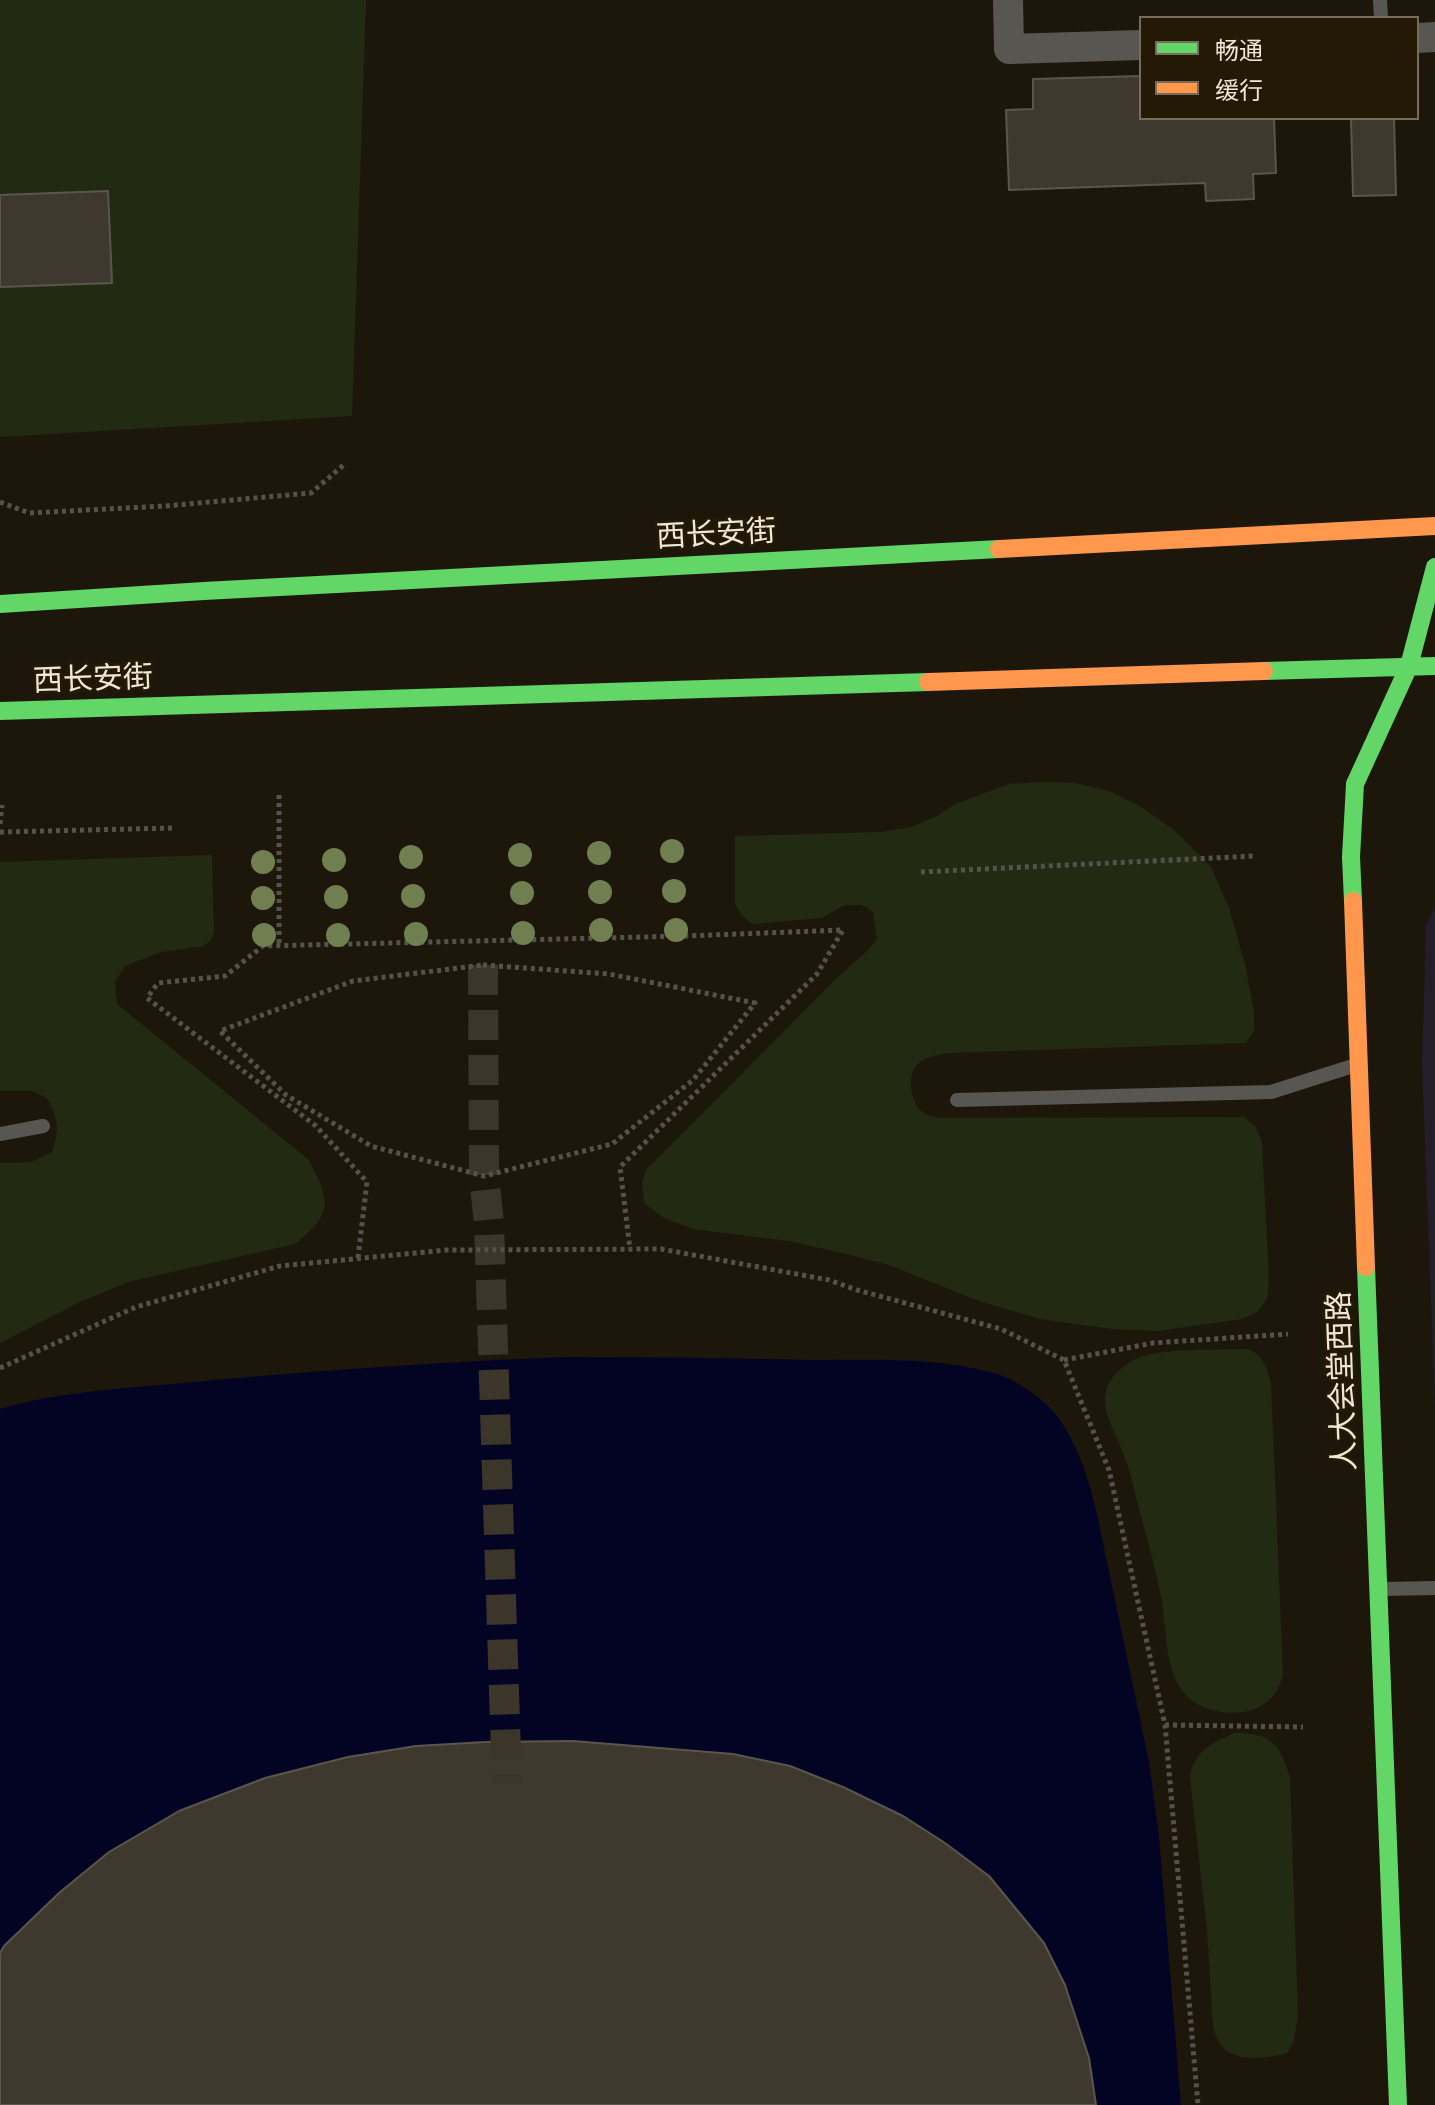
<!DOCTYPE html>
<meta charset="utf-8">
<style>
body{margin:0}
#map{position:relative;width:1435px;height:2105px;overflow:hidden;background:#1d170b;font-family:"PT Sans Narrow","Noto Sans SC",sans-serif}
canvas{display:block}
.legend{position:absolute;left:1139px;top:16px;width:280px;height:104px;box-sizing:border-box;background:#241904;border:2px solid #756c5a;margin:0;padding:10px 14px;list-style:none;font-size:24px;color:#efe8da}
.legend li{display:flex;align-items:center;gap:16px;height:40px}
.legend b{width:40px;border:2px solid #756c5a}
</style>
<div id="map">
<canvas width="1435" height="2105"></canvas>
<ul class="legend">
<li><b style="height:10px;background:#63d668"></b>畅通</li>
<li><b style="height:10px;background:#ff974d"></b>缓行</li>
</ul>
</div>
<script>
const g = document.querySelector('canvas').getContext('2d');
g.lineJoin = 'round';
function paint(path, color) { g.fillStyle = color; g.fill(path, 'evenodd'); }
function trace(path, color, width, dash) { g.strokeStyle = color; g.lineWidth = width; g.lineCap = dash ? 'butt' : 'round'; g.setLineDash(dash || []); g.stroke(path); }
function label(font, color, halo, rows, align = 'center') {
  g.font = font + ' "PT Sans Narrow","Noto Sans SC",sans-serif'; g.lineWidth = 6; g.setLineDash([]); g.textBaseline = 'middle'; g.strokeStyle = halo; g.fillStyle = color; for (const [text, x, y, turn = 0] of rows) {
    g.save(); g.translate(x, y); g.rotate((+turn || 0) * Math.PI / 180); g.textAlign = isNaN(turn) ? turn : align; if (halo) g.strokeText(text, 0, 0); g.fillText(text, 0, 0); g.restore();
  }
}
const commercial = new Path2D(`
 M1435 905V1406L1422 1064 1426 927Z`);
const green = new Path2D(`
 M0 0H366L352 416 0 437Z
 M1042 782 1075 783 1109 791 1140 806 1174 830 1211 867 1229 908 1245 964 1254 1011V1031L1246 1043 947 1053C938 1055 923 1057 917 1065 906 1077 911 1105 924 1113 928 1116 932 1116 937 1118L1244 1117 1255 1126 1262 1142 1269 1281 1267 1299 1257 1312 1242 1319 1157 1331 1112 1329 1040 1319 979 1301 889 1265 842 1253 788 1241 693 1229 664 1218 644 1203 642 1181 647 1169 839 976 868 950 877 939 873 912 862 905H845L821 918 753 924 742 916 735 903V836L881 832 911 827 937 816 955 804 1009 784Z
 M212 855 214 933 210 941 204 946 161 952 125 966 115 982 117 1004 309 1160C330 1202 334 1213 295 1244L128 1282 78 1303 0 1343V1163L31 1162 52 1152C60 1129 58 1120 47 1098L32 1091H0V862Z
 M1247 1349C1263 1353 1267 1369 1271 1383L1283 1674C1279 1693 1268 1706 1248 1711 1234 1714 1220 1713 1206 1708 1161 1691 1169 1636 1161 1597 1156 1571 1149 1545 1142 1520 1136 1499 1132 1476 1124 1455 1118 1437 1104 1418 1105 1398 1105 1390 1109 1382 1114 1376 1120 1369 1130 1361 1138 1358 1162 1348 1220 1350 1247 1349Z
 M1235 1733C1271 1732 1280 1745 1290 1777L1298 2017 1293 2043 1287 2053C1256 2061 1219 2064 1213 2025L1207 1930 1190 1777C1194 1751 1213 1742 1235 1733Z`);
const water = new Path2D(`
 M566 1357C649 1357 732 1358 815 1360 872 1360 934 1357 990 1372 1007 1376 1024 1386 1038 1397 1073 1425 1087 1472 1097 1514L1149 1762 1159 1836 1181 2105H1096L1089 2058 1065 1985 1044 1943 989 1876 945 1843 903 1816 843 1787 790 1766 733 1754 573 1741 485 1742 416 1746 348 1757 265 1778 179 1811 109 1852 59 1893 4 1946 0 1953V1409C59 1391 132 1388 194 1382 318 1370 442 1362 566 1357Z`);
const building = new Path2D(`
 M1141 76V118H1274L1276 173 1253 174 1254 199 1206 201 1205 183 1009 190 1006 110 1033 109V79Z
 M1351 118H1394L1396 195 1353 196Z
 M108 191 112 283 0 287V195Z
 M573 1741 733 1754 790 1766 843 1787 903 1816 945 1843 989 1876 1044 1943 1065 1985 1089 2058 1096 2105H0V1953L4 1946 59 1893 109 1852 179 1811 265 1778 348 1757 416 1746 485 1742Z`);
const streetTunnel = new Path2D(`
 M483 965 484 1176 489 1223 507 1785`);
const path = new Path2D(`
 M0 502 29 513 165 506 311 493 346 463
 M279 795V946
 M0 824 2 805
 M0 832 174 828
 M921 872 1255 856
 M483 965 609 974 755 1003 693 1080 612 1144 484 1176 371 1146 286 1095 220 1031 353 981Z
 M358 1258 367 1182 316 1126 147 998 158 983 225 976 263 946 686 936 843 930 817 974 620 1167 630 1249
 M1064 1360 1153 1343 1288 1334
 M0 1368 136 1307 280 1266 447 1250 661 1249 829 1280 857 1290 1001 1329 1064 1360 1109 1470 1165 1725 1198 2105
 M1165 1725 1303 1727`);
const lane = new Path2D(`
 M1380 0 1381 18
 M957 1100 1271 1092 1356 1065
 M0 1134 43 1126
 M1383 1589 1435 1588`);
const street = new Path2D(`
 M1008 0 1009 49 1141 45
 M1417 38 1435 37`);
const fast = new Path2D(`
 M0 604 204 591 999 549
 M1264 671 1435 666
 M0 711 928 682
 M1353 901 1351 857 1355 784 1409 666 1435 567
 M1366 1267 1398 2105`);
const slow = new Path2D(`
 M999 549 1435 526
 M928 682 1264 671
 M1353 901 1366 1267`);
const trees = [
 [672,851],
 [599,853],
 [520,855],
 [411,857],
 [334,860],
 [263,862],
 [674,891],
 [600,892],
 [522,893],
 [413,896],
 [336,897],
 [263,898],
 [601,930],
 [676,930],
 [523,933],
 [416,934],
 [264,935],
 [338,935]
];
const streetNames = [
 ["西长安街",716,535,-3],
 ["西长安街",93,680,-2],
 ["人大会堂西路",1343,1381,-92]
];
paint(commercial, '#221e2a');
paint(green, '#222b12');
paint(water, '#030424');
paint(building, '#3e382e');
trace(building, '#5b564c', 2);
trace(streetTunnel, '#3c362a', 30, [30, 15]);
trace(path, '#55524c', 5, [4, 4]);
trace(lane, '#585651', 14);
trace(street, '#585651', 30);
trace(fast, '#63d668', 18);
trace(slow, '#ff974d', 18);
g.fillStyle = '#707f4f';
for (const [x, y] of trees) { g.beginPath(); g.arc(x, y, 12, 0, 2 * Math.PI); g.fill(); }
label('30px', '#efe8da', '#241904', streetNames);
</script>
